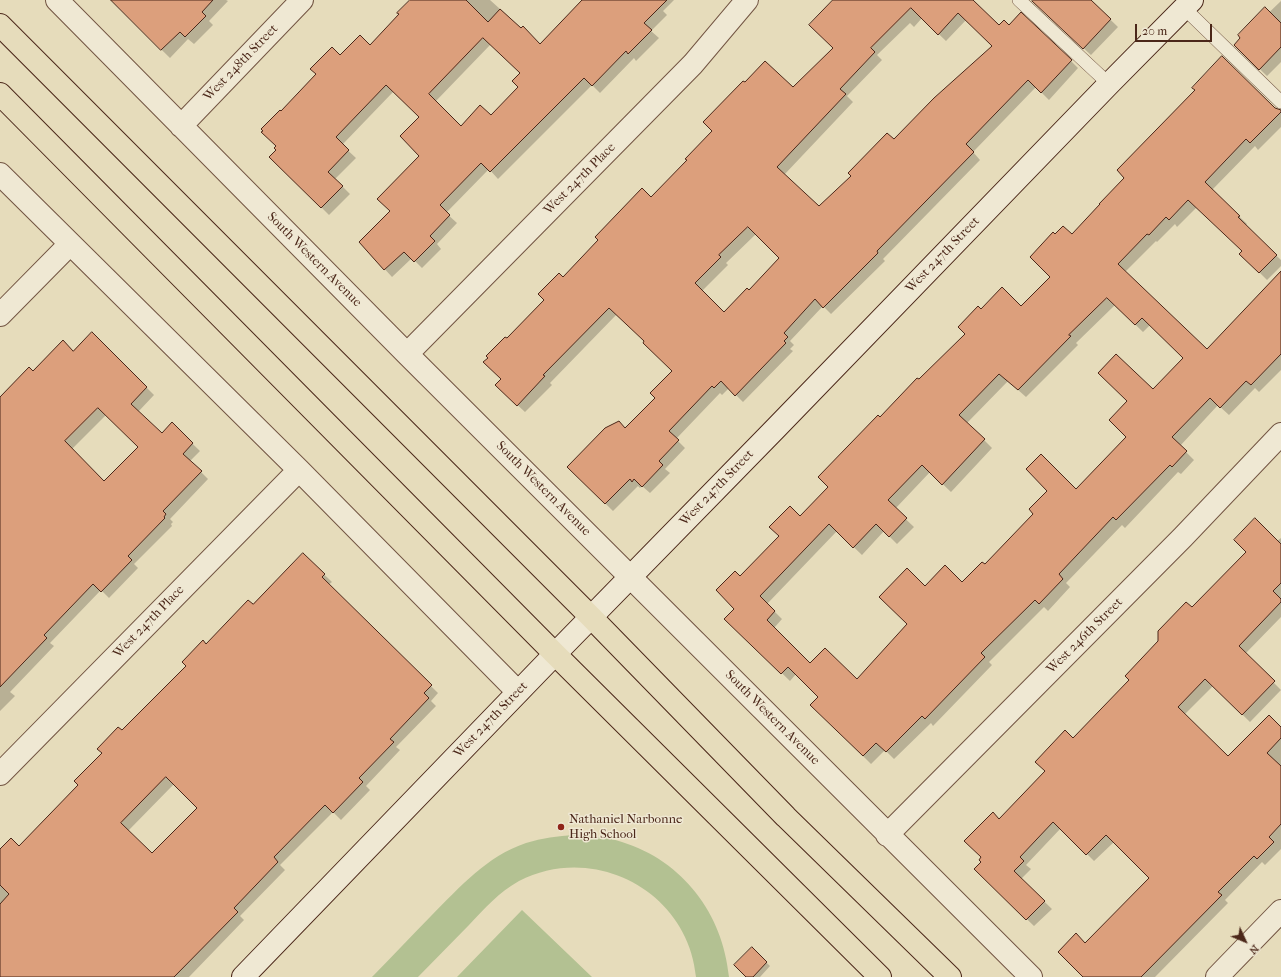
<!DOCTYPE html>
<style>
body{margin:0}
#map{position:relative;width:1281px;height:977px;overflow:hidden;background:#e6dcbb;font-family:"IM FELL French Canon",serif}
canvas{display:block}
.north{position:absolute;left:1225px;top:921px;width:40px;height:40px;-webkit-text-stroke:3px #efe8d3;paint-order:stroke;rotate:134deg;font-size:11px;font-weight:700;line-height:16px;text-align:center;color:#4b2719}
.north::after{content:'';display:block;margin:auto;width:14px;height:18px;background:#4b2719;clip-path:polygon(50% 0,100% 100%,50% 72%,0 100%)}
.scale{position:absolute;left:1135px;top:24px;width:77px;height:18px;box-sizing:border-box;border:2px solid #4b2719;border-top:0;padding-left:5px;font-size:12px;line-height:14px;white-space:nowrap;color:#4b2719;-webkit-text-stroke:3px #efe8d3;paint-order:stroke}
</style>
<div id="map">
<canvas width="1281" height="977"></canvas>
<div class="north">N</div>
<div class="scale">20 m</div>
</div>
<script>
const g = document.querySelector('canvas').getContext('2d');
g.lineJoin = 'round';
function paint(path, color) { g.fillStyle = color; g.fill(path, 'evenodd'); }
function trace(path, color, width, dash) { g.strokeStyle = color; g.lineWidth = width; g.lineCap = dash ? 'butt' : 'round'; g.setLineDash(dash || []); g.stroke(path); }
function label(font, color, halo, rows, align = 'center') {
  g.font = font + ' "IM FELL French Canon",serif'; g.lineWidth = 3; g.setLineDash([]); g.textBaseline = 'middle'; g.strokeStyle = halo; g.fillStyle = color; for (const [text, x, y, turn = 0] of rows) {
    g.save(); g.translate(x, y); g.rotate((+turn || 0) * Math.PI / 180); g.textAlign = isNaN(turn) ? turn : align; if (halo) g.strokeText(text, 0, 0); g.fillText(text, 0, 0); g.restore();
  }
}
const green = new Path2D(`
 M574 835C591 836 607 837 622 842 683 861 723 914 729 977H696C688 892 595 842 519 881 499 892 484 909 469 925 452 942 435 960 418 977H372C392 957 411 936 431 916 460 887 487 856 526 843 542 838 558 836 574 835Z
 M522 910 592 977H457Z`);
const shadow = new Path2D(`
 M111 0H226L228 1 209 21 213 25 194 44 188 39 170 58Z
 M411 0H490L540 45 584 0H674L663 11 667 15 651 31 659 38 636 61 634 58 600 93 592 85 498 179 489 169 446 213 457 223 437 244 441 249 422 268 412 258 392 277 360 242 391 211 420 156V117L394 91 342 145 356 158 335 179 350 194 329 215 271 157 278 150 277 146 281 112 340 56 370 46 400 14ZM491 44 521 73 519 87 491 117 461 127 435 102Z
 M834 0H972L999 27 1009 26 1071 61 1078 68 1049 100 1036 87 973 152 980 160 883 259 885 261 831 314 823 306 790 341 794 345 790 349 793 351 743 402 729 388 722 395 720 393 676 439 685 448 665 469 670 473 650 493 642 486 640 488 638 486 613 511 568 467 625 429 656 398 673 371 645 341 617 314 550 383 552 385 525 412 496 385 502 379 507 340 545 300 563 278 651 199 793 89 834 48ZM922 18 946 41 966 20 993 46 894 141 819 207 784 175 853 102 847 96 882 60 877 55 910 23 914 27ZM756 234 781 258 749 291 724 313 702 291 728 265 726 263Z
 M1034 0H1090L1118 27 1091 55 1040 8Z
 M1281 1V62L1267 76 1235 45Z
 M1275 109 1281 112V127L1258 150 1255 146 1212 190 1247 224 1245 226 1281 260V266L1267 280 1241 254 1243 251 1197 207 1177 227 1175 224 1157 242 1156 241 1125 272 1207 350 1281 289V370L1259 392 1255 388 1229 415 1218 405 1180 446 1194 460 1181 474 1178 472 1125 528 1122 525 1066 583 1070 587 1048 611 1044 607 989 662 992 665 933 726 931 723 894 759 885 750 871 764 812 705 820 697 796 674 790 681 726 619 736 609 740 578 829 487 880 419 967 334 981 310 1021 307 1051 277 1072 236ZM1115 305 1143 332 1150 325 1185 358 1153 391 1127 437 1076 490 962 583 925 588 909 624 857 681 810 664 774 628 782 619 767 604 837 531 862 555 884 531 897 544 914 527 895 509 930 472 951 492 992 448 967 423 1008 381 1026 397 1078 345 1076 343Z
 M92 333 154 395 138 412 162 434 172 424 200 451 190 461 208 479 170 519 173 522 171 524 172 526 134 564 138 568 109 598 101 590 50 643 54 646 10 692 15 696 0 711V399L33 373 73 352ZM106 415 140 447 104 482 72 449Z
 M1281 538V617L1245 654 1281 690 1250 722 1213 686 1184 715 1228 757 1281 729V849L1265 865 1262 862 1225 900 1228 903 1155 977H1085V944L1150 878 1114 842 1094 861 1061 828 1026 865 1031 869 1021 879 1052 909 1034 926 975 869 982 862 1000 820 1046 772 1073 739 1130 680 1192 609Z
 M303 554 332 582 328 585 438 693 431 701 436 706 396 747 400 750 366 786 370 790 341 820 333 812 280 865 285 870 240 916 244 920 189 977H0V850L19 847 79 785 103 753 122 732 188 666 206 645 253 606ZM174 784 199 808 152 855 128 831Z
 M752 949 770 966 760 977H748Z`);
const building = new Path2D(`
 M111 0H213L202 12 206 16 185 37 180 32 161 50Z
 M410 0H466L488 22 500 9 521 28 523 26 540 44 582 0H667L644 23 652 30 628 54 626 51 592 86 584 78 490 172 481 163 440 205 450 215 430 236 435 241 414 262 404 252 384 270 359 242 390 211 377 199 419 156 400 136 419 117 386 85 336 137 349 150 328 172 343 186 321 208 269 157 276 150 274 148 276 146 261 132 263 131 261 129 280 110 281 111 316 74 310 69 332 47 340 55 360 35 370 45 399 14 397 13ZM483 38 520 73 512 81 518 87 491 115 480 105 461 126 429 94Z
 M833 0H973L999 25 1004 20 1009 25 1021 12 1072 60 1041 93 1028 80 966 144 974 152 877 251 878 253 823 308 815 299 784 333 788 337 784 341 786 343 735 396 721 381 714 388 712 386 669 431 679 440 659 461 663 465 642 487 634 479 632 482 630 479 605 504 567 467 605 428 619 421 625 428 655 398 650 393 672 371 643 343 644 341 609 308 543 375 545 376 517 406 495 385 501 379 483 362 488 358 486 356 505 337 507 338 544 300 538 294 559 273 563 277 598 240 595 237 642 188 651 197 687 160 685 159 712 131 703 122 743 81 745 82 765 61 793 87 833 48 809 25ZM911 8 938 35 958 13 992 46 934 98 894 139 887 133 848 173 851 176 819 206 777 167 846 94 840 89 875 52 871 48ZM748 227 779 258 749 290 747 288 724 312 695 283 721 257 719 255Z
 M1033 0H1091L1111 19 1083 49 1032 1Z
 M1265 7 1281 23V47L1259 70 1234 45 1240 38 1238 35Z
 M1222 56 1275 108 1281 110V112L1250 143 1246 139 1205 182 1240 216 1238 217 1277 255 1259 273 1239 254 1242 251 1188 200 1169 220 1166 217 1149 235 1147 234 1118 264 1207 349 1281 271V354L1251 385 1246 381 1220 408 1210 398 1172 437 1187 451 1172 467 1170 465 1116 520 1113 517 1059 574 1063 579 1039 604 1035 600 981 653 985 657 925 719 922 716 886 752 876 743 863 756 810 705 818 697 788 667 781 674 724 619 734 609 716 590 735 571 740 576 779 536 769 527 790 506 800 516 828 487 818 477 878 415 880 417 917 378 919 379 965 334 958 327 978 306 981 309 1002 287 1021 306 1050 277 1030 257 1053 232 1055 234 1063 226 1072 234 1100 204H1099L1124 178 1117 170 1195 90 1192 88ZM1107 298 1135 325 1142 318 1183 358 1153 389 1116 354 1098 373 1127 401 1109 420 1126 437 1076 489 1041 454 1026 469 1047 491 1029 509 1033 514 985 564 982 562 962 582 945 565 925 586 907 568 879 597 907 624 857 679 825 648 810 663 767 620 775 611 760 596 829 524 853 548 876 524 889 537 907 518 888 500 922 465 942 485 985 439 959 415 999 374 1018 390 1071 336 1069 335Z
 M92 332 147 387 131 404 162 433 172 422 193 443 183 454 202 471 163 511 166 514 164 517 165 518 128 556 132 560 101 592 93 584 44 635 47 638 0 687V397L29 367 33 371 63 340 73 351ZM98 408 138 447 104 481 65 441Z
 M1255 518 1281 544V583L1273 591 1281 599V602L1239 646 1275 681 1242 715 1205 679 1178 707 1228 756 1269 715 1281 727V738L1267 753 1281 766V824L1269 837 1274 842 1257 859 1254 856 1218 892 1222 895 1141 977H1083L1058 952 1076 933 1085 943 1149 878 1106 835 1086 855 1053 822 1020 857 1024 861 1014 871 1045 901 1026 920 974 869 981 862 979 860 981 857 964 841 993 812 999 819 1045 771 1035 762 1065 730 1073 738 1129 680 1125 676 1158 641V631L1186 602 1192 607 1246 552 1234 540Z
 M303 553 325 574 322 577 432 685 424 693 429 698 390 739 394 742 359 778 363 782 333 813 325 805 274 857 278 862 234 908 238 912 174 977H0V904L9 894 0 885V849L11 838 19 846 78 785 74 781 102 753 97 749 118 727 122 730 186 666 182 662 203 640 206 644 248 600 253 604ZM166 777 197 808 152 853 121 823Z
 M752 947 767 962 753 977H746L734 965Z`);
const lane = new Path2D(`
 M1019 0 1109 84
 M1184 8 1281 102`);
const street = new Path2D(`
 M57 0 407 354 1031 977
 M181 126 302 0
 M0 174 299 470 518 692
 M0 315 70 244
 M407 354 693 64 747 0
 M0 774 299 470
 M887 835 1183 537 1281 434
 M1217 977 1281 911`);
const secondary = new Path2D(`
 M243 977 555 654 776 428 1109 84 1192 0`);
const primary = new Path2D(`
 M0 25 591 617 786 817 950 977
 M0 94 555 654 880 977`);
const markers = [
 [561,827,4,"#8f2418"]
];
const streetNames = [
 ["West 248th Street",241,63,-46],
 ["West 247th Place",580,179,-45],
 ["West 247th Street",943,255,-46],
 ["South Western Avenue",314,260,45],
 ["West 247th Street",717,488,-46],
 ["South Western Avenue",543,489,45],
 ["West 247th Place",149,622,-46],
 ["West 246th Street",1085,636,-45],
 ["South Western Avenue",772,718,45],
 ["West 247th Street",491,720,-46]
];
const poiNames = [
 ["Nathaniel Narbonne",569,820],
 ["High School",569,835]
];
paint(green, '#b3c192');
paint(shadow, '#0003');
paint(building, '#dc9f7c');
trace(building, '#4b2719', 1);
trace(lane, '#725442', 14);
trace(street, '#725442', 24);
trace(secondary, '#4b2719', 24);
trace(primary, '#4b2719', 24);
trace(lane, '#efe8d3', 13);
trace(street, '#efe8d3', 22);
trace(secondary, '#efe8d3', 22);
trace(primary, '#e6dcbb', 22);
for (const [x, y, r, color] of markers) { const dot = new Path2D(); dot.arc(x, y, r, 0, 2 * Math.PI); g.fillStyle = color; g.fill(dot); trace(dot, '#efe8d3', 1.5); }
label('13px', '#4b2719', '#efe8d3', streetNames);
label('13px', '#4b2719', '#efe8d3', poiNames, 'left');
</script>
